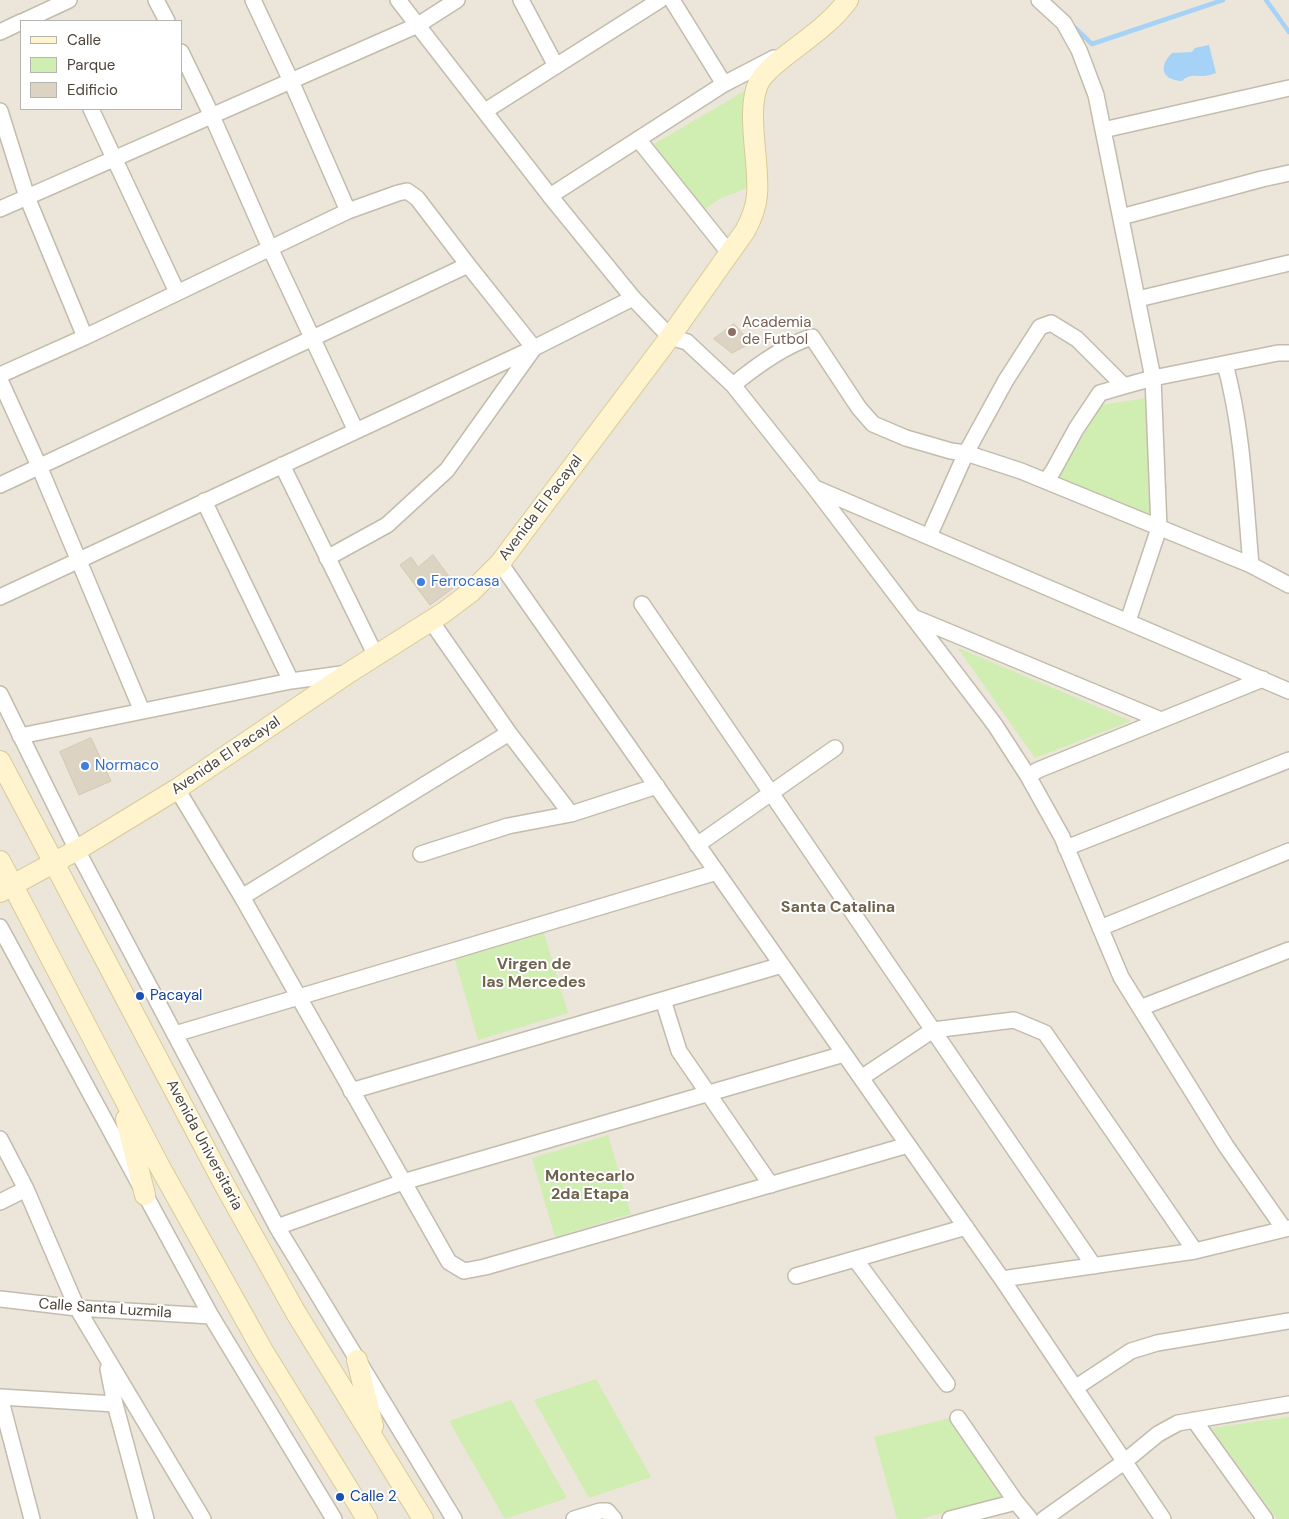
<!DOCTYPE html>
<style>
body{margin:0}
#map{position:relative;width:1289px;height:1519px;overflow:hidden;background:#f6f3eb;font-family:"DM Sans",sans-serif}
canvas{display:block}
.legend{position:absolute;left:20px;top:20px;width:162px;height:90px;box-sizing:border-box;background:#fff;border:1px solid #b7b5af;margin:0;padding:6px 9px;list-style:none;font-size:15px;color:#4c4538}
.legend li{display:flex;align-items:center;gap:10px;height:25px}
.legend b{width:25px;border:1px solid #b7b5af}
</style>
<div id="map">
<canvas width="1289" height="1519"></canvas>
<ul class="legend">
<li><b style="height:6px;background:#fff4cd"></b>Calle</li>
<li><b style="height:14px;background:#d0edb2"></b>Parque</li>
<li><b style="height:14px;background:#dcd3c2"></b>Edificio</li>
</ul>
</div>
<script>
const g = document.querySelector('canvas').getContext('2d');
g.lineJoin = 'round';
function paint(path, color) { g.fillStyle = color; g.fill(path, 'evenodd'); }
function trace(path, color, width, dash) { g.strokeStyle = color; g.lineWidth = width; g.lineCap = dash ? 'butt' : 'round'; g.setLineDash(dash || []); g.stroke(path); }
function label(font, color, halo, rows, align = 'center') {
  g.font = font + ' "DM Sans",sans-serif'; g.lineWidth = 4; g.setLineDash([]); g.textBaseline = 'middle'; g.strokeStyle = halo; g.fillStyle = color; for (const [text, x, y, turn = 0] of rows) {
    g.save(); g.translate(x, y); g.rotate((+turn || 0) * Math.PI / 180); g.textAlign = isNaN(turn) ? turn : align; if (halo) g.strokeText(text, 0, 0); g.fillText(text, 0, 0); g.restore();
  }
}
const residential = new Path2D(`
 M0 0H1289V1519H0ZM21 21H181V109H21Z`);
const green = new Path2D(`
 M748 89 752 186 719 199 704 210 654 144Z
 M1147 398 1148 488 1152 518 1057 480 1101 405Z
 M958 648 1131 721 1035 758Z
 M544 933 568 1013 478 1040 455 960Z
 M608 1135 631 1214 555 1237 532 1158Z
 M596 1379 651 1477 589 1498 534 1400Z
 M511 1400 567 1498 505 1519 449 1421Z
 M1289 1417V1519H1277L1211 1428Z
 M950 1418 1003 1497 920 1519H897L874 1437Z`);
const water = new Path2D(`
 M1209 45 1216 73C1212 74 1207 76 1203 76 1194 76 1189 74 1182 81 1162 80 1158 67 1172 53L1192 52 1195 48Z`);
const stream = new Path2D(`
 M1266 0 1289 32
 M1073 26 1092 44 1223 0`);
const building = new Path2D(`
 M734 324 751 343 732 353 714 339Z
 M433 555 456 586 430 605 400 565 411 557 418 567Z
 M91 738 111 781 79 795 60 752Z`);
const street = new Path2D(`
 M156 0 167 21
 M253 0 291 81 348 211
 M398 0 550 196 633 298 670 337 687 342 733 385 814 487 995 725 1028 776 1062 837 1121 977 1226 1146 1284 1229
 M521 0 556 66
 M672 0 724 84
 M1039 0 1064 23 1079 50 1096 95 1153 378 1159 528 1128 621
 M24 21 69 0
 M0 32 21 22
 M181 52 212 116 270 248 356 431
 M91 109 177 292
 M0 111 27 197 85 337
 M485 111 660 0
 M1103 130 1289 88
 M638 139 730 254
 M550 196 724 84 774 58
 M0 209 418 25 457 0
 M1121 217 1262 179 1289 173
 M1138 299 1289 263
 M1225 364C1243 430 1245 498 1251 565
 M0 375 85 337 348 211 398 193 407 191 417 198 468 265 534 348 447 470 387 525 327 558
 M0 380 39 466 142 711
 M733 385C755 367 785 345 812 337L859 408 873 424 906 438 951 451 966 453 1021 471 1251 565 1289 585
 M282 465 376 656
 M1046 481 1053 471 1076 429 1100 393 1124 386
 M0 485 468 265
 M815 488 1289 691
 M204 501 291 681
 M929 536 966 453 1006 380 1040 327 1051 323 1077 339 1124 386 1153 378 1278 353H1289
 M500 563 1002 1279 1163 1519
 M0 597 534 348 633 298
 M642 604 1094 1266
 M913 617 1161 720
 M431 621 509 733 571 814
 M0 694 77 850 277 1227 454 1519
 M20 736 291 681 348 673
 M1028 776 1038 770 1263 679
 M177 789 242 897 449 1262 464 1271 485 1267 908 1145
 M697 845 835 748
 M1066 848 1289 760
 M421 854 508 826 571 814 657 786
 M242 897 509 733
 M0 927 211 1316 334 1519
 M1100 928 1289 851
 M663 1000 679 1051 771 1185
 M1140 1008 1289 950
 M175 1034 717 872
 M861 1078 933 1030 1014 1020 1045 1033 1195 1251
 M351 1091 782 965
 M0 1139 26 1189 77 1308 203 1519
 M0 1202 26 1189
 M277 1227 403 1182 844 1054
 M855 1259 947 1384
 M796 1276 966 1227
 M1002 1279 1195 1251 1289 1228
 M0 1299 77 1308 211 1316
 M108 1369 115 1404 146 1519
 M1075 1388 1131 1351 1157 1343 1289 1321
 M0 1397 32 1519
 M0 1397 115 1404
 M958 1418 1016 1502 1030 1519
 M1194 1420 1265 1519
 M574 1519 600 1511H607L614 1519
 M950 1519 1016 1502
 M1044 1519 1124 1462 1158 1434 1178 1423 1289 1404`);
const secondary = new Path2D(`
 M0 761 224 1184 296 1313 423 1519
 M0 861 161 1169 263 1351 367 1519
 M0 892 77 850 177 789 350 672 443 613 471 592 500 563 670 337 745 231C751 220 756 208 757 195 760 163 745 110 759 82 766 70 778 62 789 53 810 37 832 22 848 0
 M126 1119 145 1195
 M357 1360 373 1426`);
const markers = [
 [732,332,5,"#8d6e63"],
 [421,582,5,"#3f7fe0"],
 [85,766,5,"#3f7fe0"],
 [140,996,5,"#1a4fb4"],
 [340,1497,5,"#1a4fb4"]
];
const educationNames = [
 ["Academia",742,323],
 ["de Futbol",742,340]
];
const streetNames = [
 ["Avenida El Pacayal",541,508,-53],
 ["Avenida El Pacayal",226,756,-34],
 ["Avenida Universitaria",204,1145,62],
 ["Calle Santa Luzmila",105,1309,4]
];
const shopNames = [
 ["Ferrocasa",431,582],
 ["Normaco",95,766]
];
const transitNames = [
 ["Pacayal",150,996],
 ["Calle 2",350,1497]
];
const neighbourhoodNames = [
 ["Santa Catalina",838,908],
 ["Virgen de",534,965],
 ["las Mercedes",534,983],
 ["Montecarlo",590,1177],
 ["2da Etapa",590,1195]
];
paint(residential, '#ebe6d9');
paint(green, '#d0edb2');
paint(water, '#a5d2f6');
trace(stream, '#a5d2f6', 4.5);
paint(building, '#dcd3c2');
trace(building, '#d5c8b2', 1);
trace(street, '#c3bcad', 18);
trace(secondary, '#d9ca98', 22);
trace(street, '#fff', 15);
trace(secondary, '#fff4cd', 20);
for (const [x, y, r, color] of markers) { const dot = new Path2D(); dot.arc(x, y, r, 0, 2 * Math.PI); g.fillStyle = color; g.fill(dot); trace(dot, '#fff', 2); }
label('15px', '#785e54', '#fff', educationNames, 'left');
label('15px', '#4c4538', '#fff', streetNames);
label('15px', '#366cbe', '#fff', shopNames, 'left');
label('15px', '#164399', '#fff', transitNames, 'left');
label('bold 16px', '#6f634e', '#fff', neighbourhoodNames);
</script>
